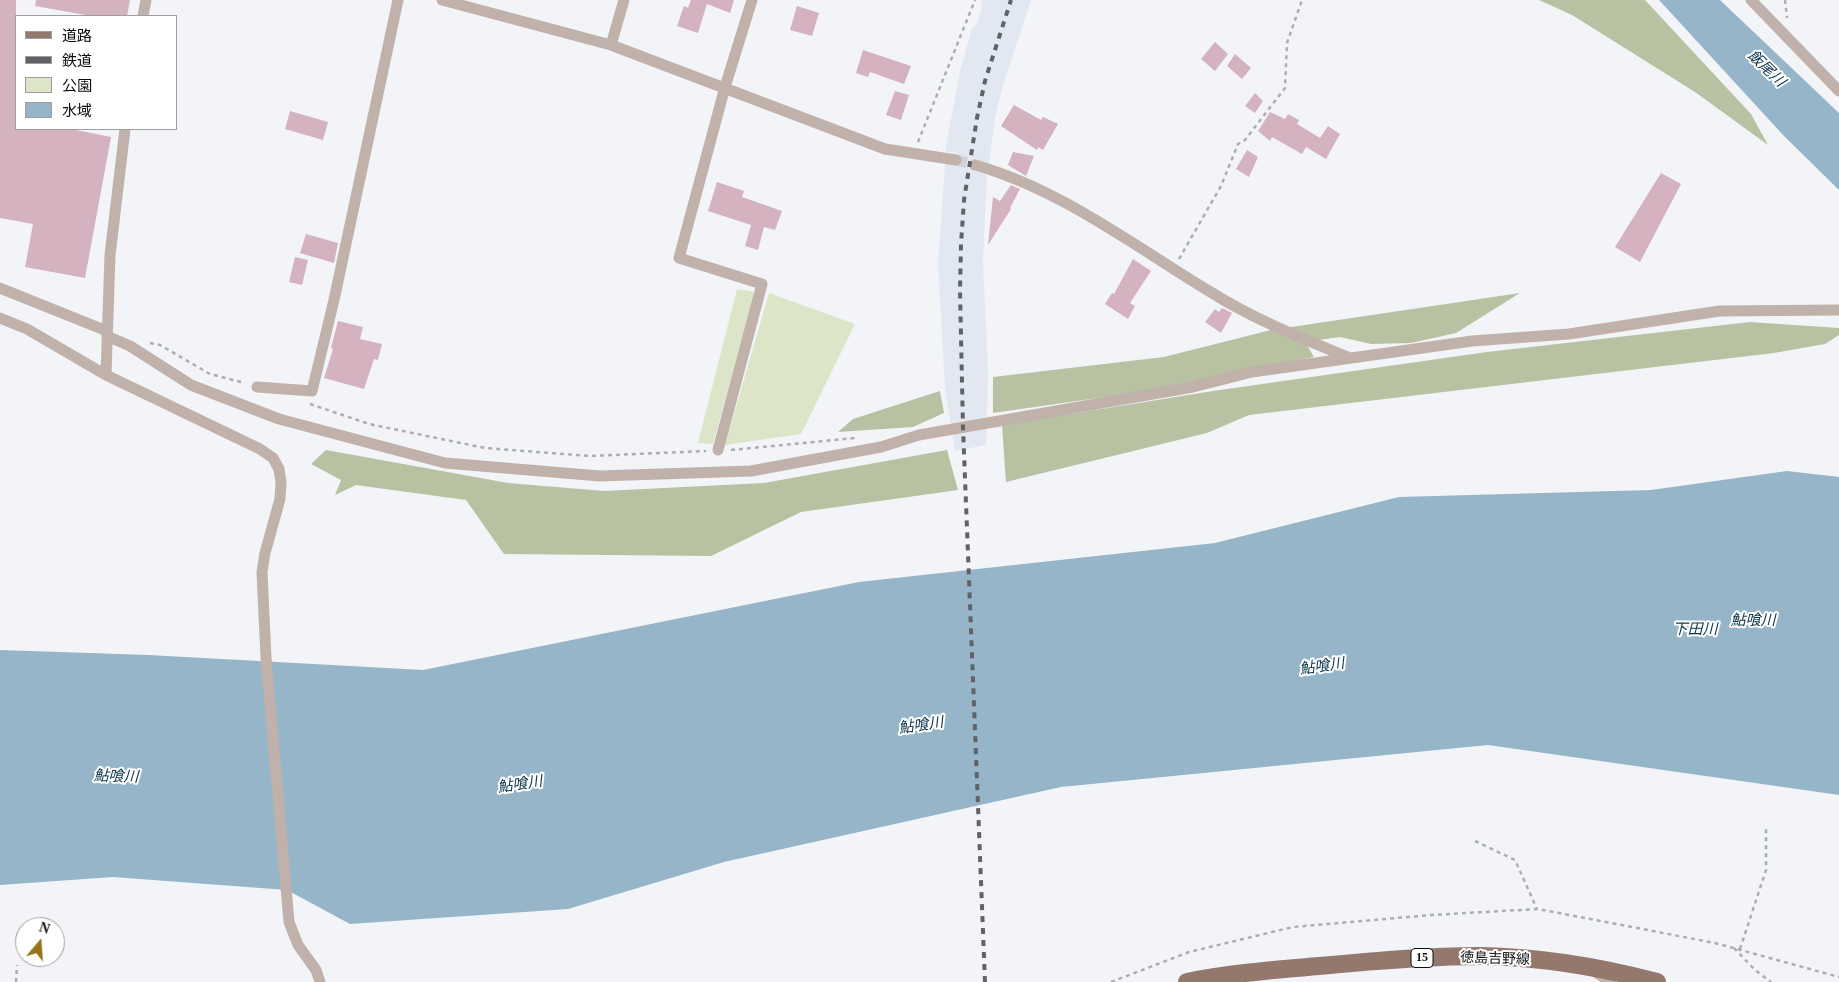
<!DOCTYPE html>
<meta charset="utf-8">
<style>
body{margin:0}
#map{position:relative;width:1839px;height:982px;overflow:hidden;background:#f2f4f8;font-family:"Times New Roman","Noto Sans JP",serif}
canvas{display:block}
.legend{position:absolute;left:15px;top:15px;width:162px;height:115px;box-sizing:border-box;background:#fff;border:1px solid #9e9e9f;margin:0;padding:6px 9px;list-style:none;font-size:15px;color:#0c0d0e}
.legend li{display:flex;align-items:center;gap:10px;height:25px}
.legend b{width:25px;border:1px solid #9e9e9f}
.north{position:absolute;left:15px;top:917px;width:50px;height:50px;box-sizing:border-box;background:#fff;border:1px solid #9e9e9f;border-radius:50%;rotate:18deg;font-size:14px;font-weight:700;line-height:20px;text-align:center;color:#0c0d0e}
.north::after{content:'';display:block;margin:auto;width:18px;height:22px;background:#96721b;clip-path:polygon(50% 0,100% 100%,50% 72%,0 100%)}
</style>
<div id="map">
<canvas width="1839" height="982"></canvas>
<ul class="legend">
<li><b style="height:6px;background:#94786e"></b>道路</li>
<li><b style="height:6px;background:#616265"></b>鉄道</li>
<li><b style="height:14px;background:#dde5c9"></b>公園</li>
<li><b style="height:14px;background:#96b5c9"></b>水域</li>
</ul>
<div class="north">N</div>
</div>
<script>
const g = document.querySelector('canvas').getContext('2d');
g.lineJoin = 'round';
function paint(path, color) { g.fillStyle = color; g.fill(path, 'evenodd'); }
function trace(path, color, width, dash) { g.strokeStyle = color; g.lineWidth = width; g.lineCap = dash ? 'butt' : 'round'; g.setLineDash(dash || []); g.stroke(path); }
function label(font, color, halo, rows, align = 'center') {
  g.font = font + ' "Times New Roman","Noto Sans JP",serif'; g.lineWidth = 4; g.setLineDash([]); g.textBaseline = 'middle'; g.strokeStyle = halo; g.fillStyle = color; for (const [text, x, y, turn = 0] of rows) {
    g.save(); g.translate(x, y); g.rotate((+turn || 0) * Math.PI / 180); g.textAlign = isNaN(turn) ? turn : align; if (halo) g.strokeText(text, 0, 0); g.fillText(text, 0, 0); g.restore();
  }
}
const built = new Path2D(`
 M982 0H1031L1003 85 995 118 989 164 975 160V171L987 175 983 261 988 372 986 445 955 451 945 388 938 264 945 163 955 164 957 153 945 151 960 71 972 28 976 26 981 12Z`);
const green = new Path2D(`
 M737 289 755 292 713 444 698 443Z
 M769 293 855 324 801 434 725 445Z`);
const forest = new Path2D(`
 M1539 0H1645L1751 114 1768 145 1695 92 1572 15Z
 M1520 293 1456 333 1411 343 1371 344 1340 337 1305 342 1314 357 1147 391 993 413V377L1164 357 1271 330Z
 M1750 322 1839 328V335L1825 344 1774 353 1249 415 1207 433 1006 482 1002 425 1213 391 1487 352Z
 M940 391 944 413 913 427 838 432 853 419Z
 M326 450 508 483 604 491 764 483 947 450 958 490 801 512 711 556 504 554 466 500 356 485 335 495 341 480 311 464Z`);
const water = new Path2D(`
 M1659 0H1720L1839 113V190L1784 136Z
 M1787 471 1839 477V795L1488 745 1061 787 724 862 568 909 350 924 287 890 113 877 0 885V650L149 655 423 670 859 582 1215 543 1399 497 1651 490Z`);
const building = new Path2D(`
 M0 0H16V129H71L111 137 85 278 25 267 33 224 0 218Z
 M36 0H130L127 16H91L35 6Z
 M691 0H734L730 13 707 4 698 33 677 26 684 6 688 8Z
 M797 6 819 13 812 36 790 30Z
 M1215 42 1228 54 1215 71 1201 59Z
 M863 50 911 66 904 84 870 72 868 77 856 73Z
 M1235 54 1251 68 1242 79 1227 66Z
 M895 91 909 95 901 120 886 115Z
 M1255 93 1263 101 1255 113 1245 106Z
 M1014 105 1041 120 1043 117 1058 124 1043 150 1038 147 1037 150 1001 126Z
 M290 111 328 122 323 140 285 129Z
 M1270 112 1285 119 1288 114 1299 120 1297 124 1320 138 1328 126 1340 134 1326 159 1306 147 1302 154 1272 137 1270 141 1258 131Z
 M1247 150 1258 157 1249 177 1236 169Z
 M1013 152 1034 156 1026 176 1008 165Z
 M1661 173 1681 184 1640 262 1615 247Z
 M717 182 744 191 742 197 782 211 775 230 764 227 758 250 745 246 751 225 708 211Z
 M1011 185 1020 189 1010 208 1011 209 988 245 993 197 1000 201Z
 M306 234 338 243 334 263 300 253Z
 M295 257 308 260 302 285 289 282Z
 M1133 259 1151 271 1130 303 1135 306 1128 319 1105 304 1112 293 1114 294Z
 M1222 308 1232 313 1221 333 1205 322 1215 309 1219 312Z
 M338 321 363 327 360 339 382 344 378 360 374 359 364 389 324 378 333 349 331 348Z`);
const streetTunnel = new Path2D(`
 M956 160 975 165`);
const path = new Path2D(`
 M1785 0 1787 18
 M918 142 975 0
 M1179 259 1221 186 1238 144 1245 140 1285 88 1287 43 1302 0
 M150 343 160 345 210 374 245 383
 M310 404 369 424 485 448 590 456 706 451
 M731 450 855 438
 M1475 841 1515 860 1537 909
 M1734 948 1755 970 1771 982
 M1740 949 1766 870V828
 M16 982 17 965
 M1111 982 1189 952 1293 927 1431 915 1538 909 1715 943 1839 977`);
const street = new Path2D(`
 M442 0 611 45 885 149 956 160
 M1751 0 1839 91
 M143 16 146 0
 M611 45 624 0
 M975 165C1060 189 1133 245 1209 291 1253 319 1301 338 1350 358
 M0 288 107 331
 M0 318 27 329 106 375 260 449 273 458 279 469 281 482 280 499 265 553 262 572 266 658 289 922 298 945 316 970 320 982
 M107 336 130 346 191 385 279 419 445 463 600 476 751 471 881 447 919 435 1193 387 1252 372 1472 341 1569 334 1719 311 1839 310
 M106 375 110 255 125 129
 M257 387 312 391 334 300 398 0
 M718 450 762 284 679 258 725 87 752 0
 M1593 970 1610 982`);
const primary = new Path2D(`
 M1187 982C1231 973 1274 970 1319 966 1372 961 1427 956 1481 956 1540 957 1600 967 1657 982`);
const rail = new Path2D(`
 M985 982 963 428 960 290 961 244 964 200 977 118 985 81 1011 0`);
const shields = [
 [1422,958,22]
];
const shieldNames = [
 ["15",1422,958]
];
const streetNames = [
 ["徳島吉野線",1495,959,2]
];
const waterNames = [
 ["飯尾川",1766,69,44],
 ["鮎喰川",1753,621],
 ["下田川",1695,630],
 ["鮎喰川",1322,667,-8],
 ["鮎喰川",921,726,-8],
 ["鮎喰川",116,777,2],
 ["鮎喰川",520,785,-8]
];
paint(built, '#e2e8f2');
paint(green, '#dde5c9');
paint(forest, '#b8c1a2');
paint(water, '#96b5c9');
paint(building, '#d4b2c0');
trace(streetTunnel, '#d0d1d5', 11, [11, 5.5]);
trace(path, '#acaeb1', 2.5, [4, 4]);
trace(street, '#c0b1ab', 11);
trace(primary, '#94786e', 18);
trace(rail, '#616265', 4, [6, 6]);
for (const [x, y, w] of shields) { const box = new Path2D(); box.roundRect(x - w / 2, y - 9.5, w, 19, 4); g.fillStyle = '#fff'; g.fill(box); trace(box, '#0c0d0e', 1); }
label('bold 12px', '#0c0d0e', null, shieldNames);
label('14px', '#0c0d0e', '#fff', streetNames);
label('italic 15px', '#0b344b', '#fff', waterNames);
</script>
